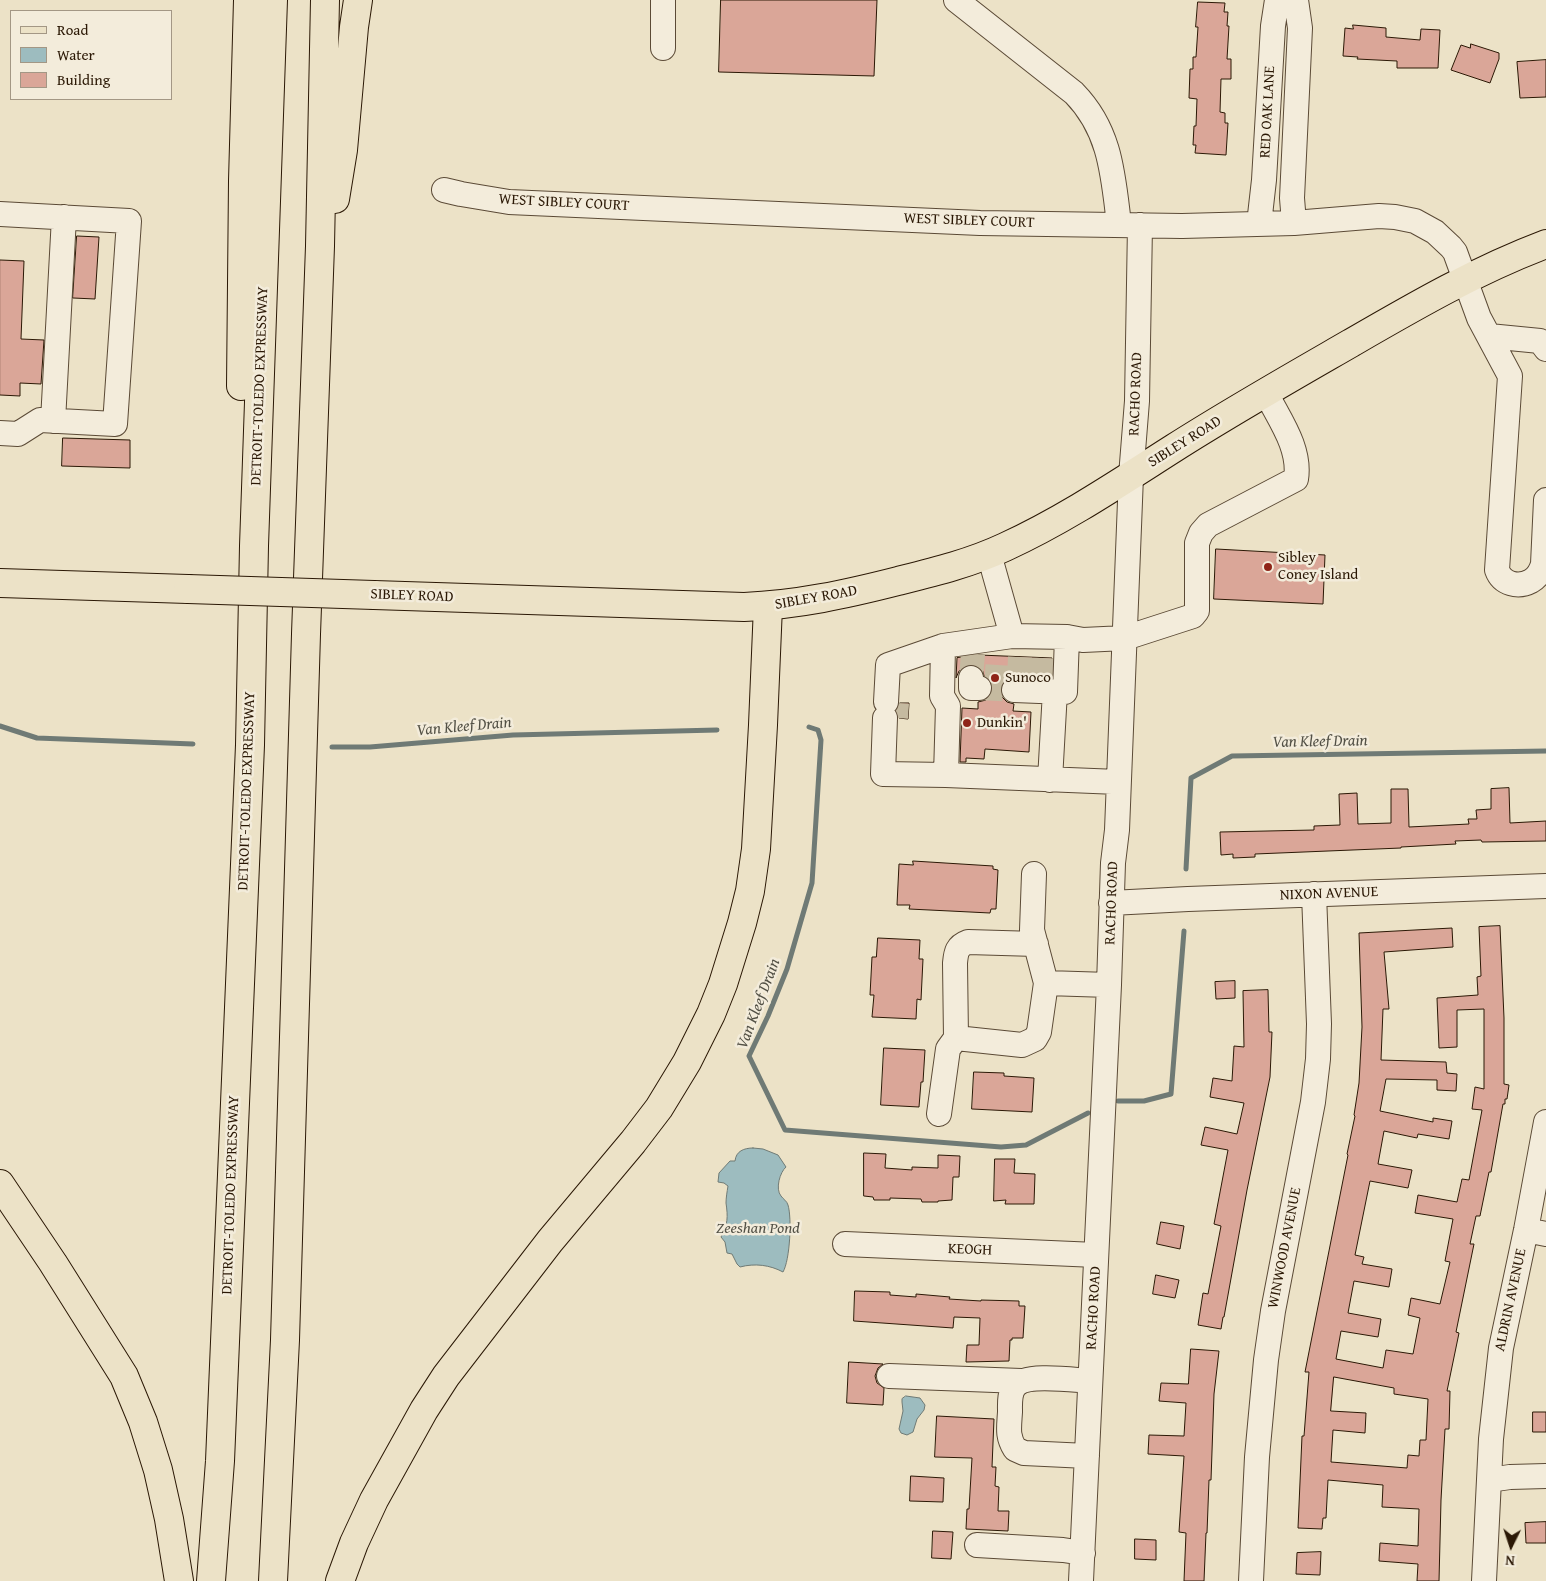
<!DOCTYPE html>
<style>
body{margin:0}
#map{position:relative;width:1546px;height:1581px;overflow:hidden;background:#ece2c7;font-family:"Gentium Book Plus",serif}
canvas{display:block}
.legend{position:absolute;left:10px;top:10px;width:162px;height:90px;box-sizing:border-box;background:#f3ecdb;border:1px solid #a39785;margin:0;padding:6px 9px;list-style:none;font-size:15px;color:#2b1805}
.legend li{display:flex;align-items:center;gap:10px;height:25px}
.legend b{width:25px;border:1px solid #a39785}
.north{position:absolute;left:1486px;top:1521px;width:50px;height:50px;-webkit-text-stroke:4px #f3ecdb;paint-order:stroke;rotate:184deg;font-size:14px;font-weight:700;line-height:20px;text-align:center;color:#2b1805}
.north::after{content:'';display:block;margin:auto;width:18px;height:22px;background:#2b1805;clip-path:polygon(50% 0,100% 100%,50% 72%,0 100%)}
</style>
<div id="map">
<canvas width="1546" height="1581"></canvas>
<ul class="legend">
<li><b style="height:6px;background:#ece2c7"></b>Road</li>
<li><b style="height:14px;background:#9dbcbf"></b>Water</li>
<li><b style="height:14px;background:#daa698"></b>Building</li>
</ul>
<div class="north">N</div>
</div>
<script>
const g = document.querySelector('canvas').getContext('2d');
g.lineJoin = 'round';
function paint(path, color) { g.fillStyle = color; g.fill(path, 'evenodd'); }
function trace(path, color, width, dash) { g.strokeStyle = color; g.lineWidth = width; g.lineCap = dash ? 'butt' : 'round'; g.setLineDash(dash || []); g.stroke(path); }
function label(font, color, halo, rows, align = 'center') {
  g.font = font + ' "Gentium Book Plus",serif'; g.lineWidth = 5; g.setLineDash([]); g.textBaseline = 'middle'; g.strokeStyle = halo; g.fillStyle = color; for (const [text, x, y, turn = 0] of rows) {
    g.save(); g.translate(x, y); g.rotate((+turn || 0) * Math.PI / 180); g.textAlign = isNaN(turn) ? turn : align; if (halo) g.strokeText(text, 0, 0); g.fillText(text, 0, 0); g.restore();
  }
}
const water = new Path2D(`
 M753 1148 763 1149 778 1155 786 1167C780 1172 775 1189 781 1196 783 1199 787 1201 788 1205 792 1218 790 1260 783 1272 770 1265 755 1263 740 1267L737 1264 732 1254 727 1253 725 1242 721 1237C728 1224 728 1217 726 1203 726 1198 727 1192 728 1186L724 1183 718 1182 719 1173 730 1161H735C736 1151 744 1148 753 1148Z
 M906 1396 920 1398 925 1405 924 1410 917 1419 913 1432 907 1435 901 1433 899 1429 903 1411 902 1402V1399Z`);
const stream = new Path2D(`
 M0 726 37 738 193 744
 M809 727 818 730 821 740 812 883 787 969 768 1016 749 1056 785 1130 1001 1147 1026 1145 1088 1113
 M332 747H370L513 735 717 730
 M1186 869 1191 778 1232 756 1546 751
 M1118 1101H1144L1171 1094 1184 931`);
const building = new Path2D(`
 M721 0H877L874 76 719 72Z
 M1198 2 1225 3 1224 12H1228L1227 26H1229L1227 59H1231V79H1221L1220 112 1225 113V123H1228L1226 155 1195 153 1196 145H1193L1194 126H1196L1197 99 1189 98 1190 69H1193V57H1196L1198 27H1196Z
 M1353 25 1386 28V37L1420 40 1421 29 1440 30 1438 68H1397V61L1357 59 1358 57 1343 56 1345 28 1353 29Z
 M1471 44 1499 53V59L1490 83 1451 70 1461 45 1470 48Z
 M1546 60V97L1520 98 1517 62Z
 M77 236 99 237 95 299 73 298Z
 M0 260 24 261 21 339 44 340 41 384 20 383V396L0 395Z
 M63 438 130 440V468L62 466Z
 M1216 549 1325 555 1323 604 1214 599Z
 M979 655 1052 658V678L1014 676 1007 678 1002 683 1000 689 1002 697 1007 702 1014 704 1013 711 1031 712 1029 752 985 749 984 759 966 758V762H960L962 708 978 709V702L986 700 991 694 993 688 991 681 984 676 983 671 977 666 971 664 965 666 959 671 956 678 957 658Z
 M900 703H909L908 719 899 718 896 711Z
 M1509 788 1510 823 1546 821V841L1482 842 1481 840 1455 841 1456 844 1401 847V848L1255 854V857L1233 858V854L1221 855 1220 832 1314 830V826L1340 825 1339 794 1357 793 1358 824 1391 823V789H1408L1409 827 1469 824 1468 819H1477L1476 810 1491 809V789Z
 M913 861 993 866V869L998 870 996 909H991L990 913 950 911 909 909 910 905H897L899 864 913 865Z
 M1500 926 1504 1018V1084L1509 1085 1507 1099H1505V1104H1503L1491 1172H1489L1480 1216H1476L1470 1244H1474L1456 1332 1459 1333 1447 1391H1450L1449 1429H1445L1441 1500 1439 1581H1417L1418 1564 1379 1561 1380 1543 1418 1546 1419 1509 1382 1507 1383 1485 1328 1480 1326 1518H1323L1322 1529 1298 1528 1302 1436H1304L1309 1372H1305L1348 1155 1347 1154 1355 1116 1354 1115 1359 1083 1362 1027 1359 933 1452 928 1453 947 1384 952 1389 1009H1383L1381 1060 1446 1062 1447 1073 1457 1074 1456 1091 1437 1090V1080L1386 1079 1380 1111 1433 1122V1118L1452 1121 1449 1139 1418 1134 1417 1138 1384 1131 1378 1164 1412 1170 1408 1188 1370 1181 1355 1255 1364 1257 1362 1264 1392 1269 1389 1287 1354 1281 1348 1313 1381 1319 1378 1337 1341 1331 1336 1359 1383 1368 1386 1350 1413 1354 1420 1318 1408 1315 1411 1298 1440 1304 1450 1262 1445 1261 1453 1219 1415 1213 1418 1195 1457 1202 1462 1179 1469 1180 1482 1110 1472 1109 1475 1087 1484 1089V1009L1457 1010V1047L1439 1048 1437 998 1478 995 1477 977 1481 976 1479 927ZM1334 1377 1394 1388V1394L1428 1399 1426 1440H1420L1419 1456 1408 1455 1407 1468 1331 1462 1333 1430 1365 1433 1366 1413 1331 1411Z
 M878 938 920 940 919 959H923L921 1000 917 999 916 1019 872 1017 874 995H870L872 957H876Z
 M1235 981V998L1216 999 1215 982Z
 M1268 990 1269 1032H1272L1270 1077 1247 1190 1224 1317H1223L1221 1329 1198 1325 1203 1293 1208 1294 1221 1226 1214 1224 1228 1150 1201 1145 1205 1127 1237 1134 1244 1103 1210 1097 1213 1078 1232 1081 1234 1046 1244 1047 1243 991Z
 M884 1048 925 1050 923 1082H921L919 1107 881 1105Z
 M974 1072 1004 1073V1076L1034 1078 1032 1112 972 1109Z
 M864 1153 886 1154 885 1168 912 1170V1167L938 1168V1155L960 1156 959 1177H953L952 1200 938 1201V1202H922L921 1199 890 1198V1200H874L873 1197 864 1196Z
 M995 1159H1015L1014 1173 1035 1174 1034 1204H1005L1006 1200 994 1201Z
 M1161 1222 1184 1226 1180 1249 1157 1244Z
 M1156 1275 1179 1280 1175 1298 1153 1294Z
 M855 1291 890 1292V1295L916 1297V1294L950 1297 949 1299 981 1301V1300L1019 1301V1306H1025L1023 1338H1012V1340H1010L1009 1361 966 1362 967 1345H979L980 1318 954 1317 953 1328 854 1321Z
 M1191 1349 1219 1351 1214 1394 1211 1480H1209L1207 1533H1206L1204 1581H1184L1186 1533 1179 1532 1184 1456 1148 1454 1149 1435 1184 1436 1186 1403 1159 1401 1161 1383 1188 1384Z
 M849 1362 883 1364 878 1368 875 1376 877 1383 884 1388 883 1405 847 1403Z
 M1533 1412H1546V1432H1533Z
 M937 1416 994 1419 992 1467H996L995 1486 999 1487 998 1511H1009L1008 1531 966 1529 967 1509H969L972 1458 935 1457Z
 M911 1476 944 1478 943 1502 910 1501Z
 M1546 1522V1543H1526L1525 1523Z
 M933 1531 953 1532 951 1559 932 1558Z
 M1135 1539 1156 1540V1560L1135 1559Z
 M1321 1552 1320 1575 1296 1574 1297 1553Z`);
const minorTunnel = new Path2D(`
 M971 678 973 654
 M1019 681 1020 657
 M1042 682 1043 658
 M979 688 1014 690
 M996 689 998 656
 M896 718 897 703`);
const minor = new Path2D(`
 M956 0 1074 93C1111 131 1113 175 1119 224
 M663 48V0
 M444 190 461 194 509 202 980 223 1182 226 1294 223 1379 216 1395 217 1415 221 1435 232 1451 247 1455 252 1479 318 1510 376 1497 570C1502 584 1518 588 1531 581 1538 577 1541 571 1543 564L1546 500
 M0 214 129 221 115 424 40 420 18 434 0 433
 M1294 223 1292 198 1300 28 1296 0
 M1259 224 1264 180 1273 26 1277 0
 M1489 336 1540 341 1546 349
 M53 421 64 217
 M989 554 1012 636
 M943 646 942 696 948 706 946 775
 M971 678V688H979
 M1014 690 1065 692 1067 637
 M886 702 888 665 943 646 1012 636 1067 637 1083 640 1125 638 1193 616 1197 611V543L1201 533 1208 525 1296 479C1301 448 1279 419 1266 393
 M885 718 883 774 946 775 1118 782
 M1050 780 1055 691
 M1034 874 1032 930 1046 983 1109 985
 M1111 903 1188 899 1546 886
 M956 1038 955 963C956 952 957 946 968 942L1036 944
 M939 1114 948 1049 956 1038 1022 1045 1035 1039 1039 1032 1046 983
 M1526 1230 1546 1234
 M845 1244 1096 1255
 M889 1376 1021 1381
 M1087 1456 1024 1453 1015 1449C1007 1436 1009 1428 1010 1412 1010 1404 1009 1393 1015 1386 1026 1373 1073 1380 1090 1381
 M1489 1480 1510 1477 1546 1476
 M977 1545 1063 1550 1083 1553
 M1081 1581 1109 985 1113 863 1117 830 1131 476 1137 401 1140 225
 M1251 1581 1257 1457 1266 1360 1273 1311 1313 1102 1318 1059 1319 1024 1314 894
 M1484 1581 1491 1439 1501 1348 1526 1230 1546 1122`);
const major = new Path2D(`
 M0 583 188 589
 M374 595 744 607C797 605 847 594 898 581 934 572 971 563 1005 547 1064 520 1119 483 1174 448 1232 411 1292 377 1351 343 1415 306 1477 270 1546 244`);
const highway = new Path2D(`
 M335 199 343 150 354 27 358 0
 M241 386 243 181 248 0
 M0 1184 53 1263 124 1376 143 1422 158 1470 169 1519 179 1581
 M211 1581 220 1461 250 745 254 546 273 0
 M273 1581 285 1340 306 634 320 246 325 0
 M340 1581 354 1543 374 1500 424 1410 446 1376 550 1241 633 1142 659 1108 687 1062 711 1014 723 984 742 923 750 891 756 849 763 725 768 606`);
const majorBridge = new Path2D(`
 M188 589 374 595`);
const markers = [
 [1268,567,5,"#8f2418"],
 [995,678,5,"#8f2418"],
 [967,723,5,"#8f2418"]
];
const streetNames = [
 ["RED OAK LANE",1268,112,-87],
 ["WEST SIBLEY COURT",564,203,3],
 ["WEST SIBLEY COURT",969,221,2],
 ["DETROIT-TOLEDO EXPRESSWAY",260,386,-88],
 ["RACHO ROAD",1136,394,-88],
 ["SIBLEY ROAD",1185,442,-32],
 ["SIBLEY ROAD",412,596,2],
 ["SIBLEY ROAD",816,598,-10],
 ["DETROIT-TOLEDO EXPRESSWAY",247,791,-88],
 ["NIXON AVENUE",1329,894,-2],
 ["RACHO ROAD",1112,903,-88],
 ["DETROIT-TOLEDO EXPRESSWAY",231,1195,-88],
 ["WINWOOD AVENUE",1285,1248,-79],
 ["KEOGH",970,1250,2],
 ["ALDRIN AVENUE",1511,1300,-78],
 ["RACHO ROAD",1094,1308,-87]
];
const poiNames = [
 ["Sibley",1278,558],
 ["Coney Island",1278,575],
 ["Sunoco",1005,678],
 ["Dunkin'",977,723]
];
const waterNames = [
 ["Van Kleef Drain",464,727,-5],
 ["Van Kleef Drain",1320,742,-1],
 ["Van Kleef Drain",759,1004,-69],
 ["Zeeshan Pond",758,1229]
];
paint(water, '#9dbcbf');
trace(water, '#6f7a75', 1);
trace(stream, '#6f7a75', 5);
paint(building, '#daa698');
trace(building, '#2b1805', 1);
trace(minorTunnel, '#c5baa0', 24, [24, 12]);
trace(minor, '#5b4a36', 26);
trace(major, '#2b1805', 30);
trace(highway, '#2b1805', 30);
trace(minor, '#f3ecdb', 24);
trace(major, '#ece2c7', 28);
trace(highway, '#ece2c7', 28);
trace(majorBridge, '#2b1805', 30, []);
trace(majorBridge, '#ece2c7', 28);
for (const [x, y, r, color] of markers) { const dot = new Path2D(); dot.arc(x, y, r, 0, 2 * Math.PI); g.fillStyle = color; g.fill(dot); trace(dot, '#f3ecdb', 2); }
label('15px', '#2b1805', '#f3ecdb', streetNames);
label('15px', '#2b1805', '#f3ecdb', poiNames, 'left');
label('italic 16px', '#535146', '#f3ecdb', waterNames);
</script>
